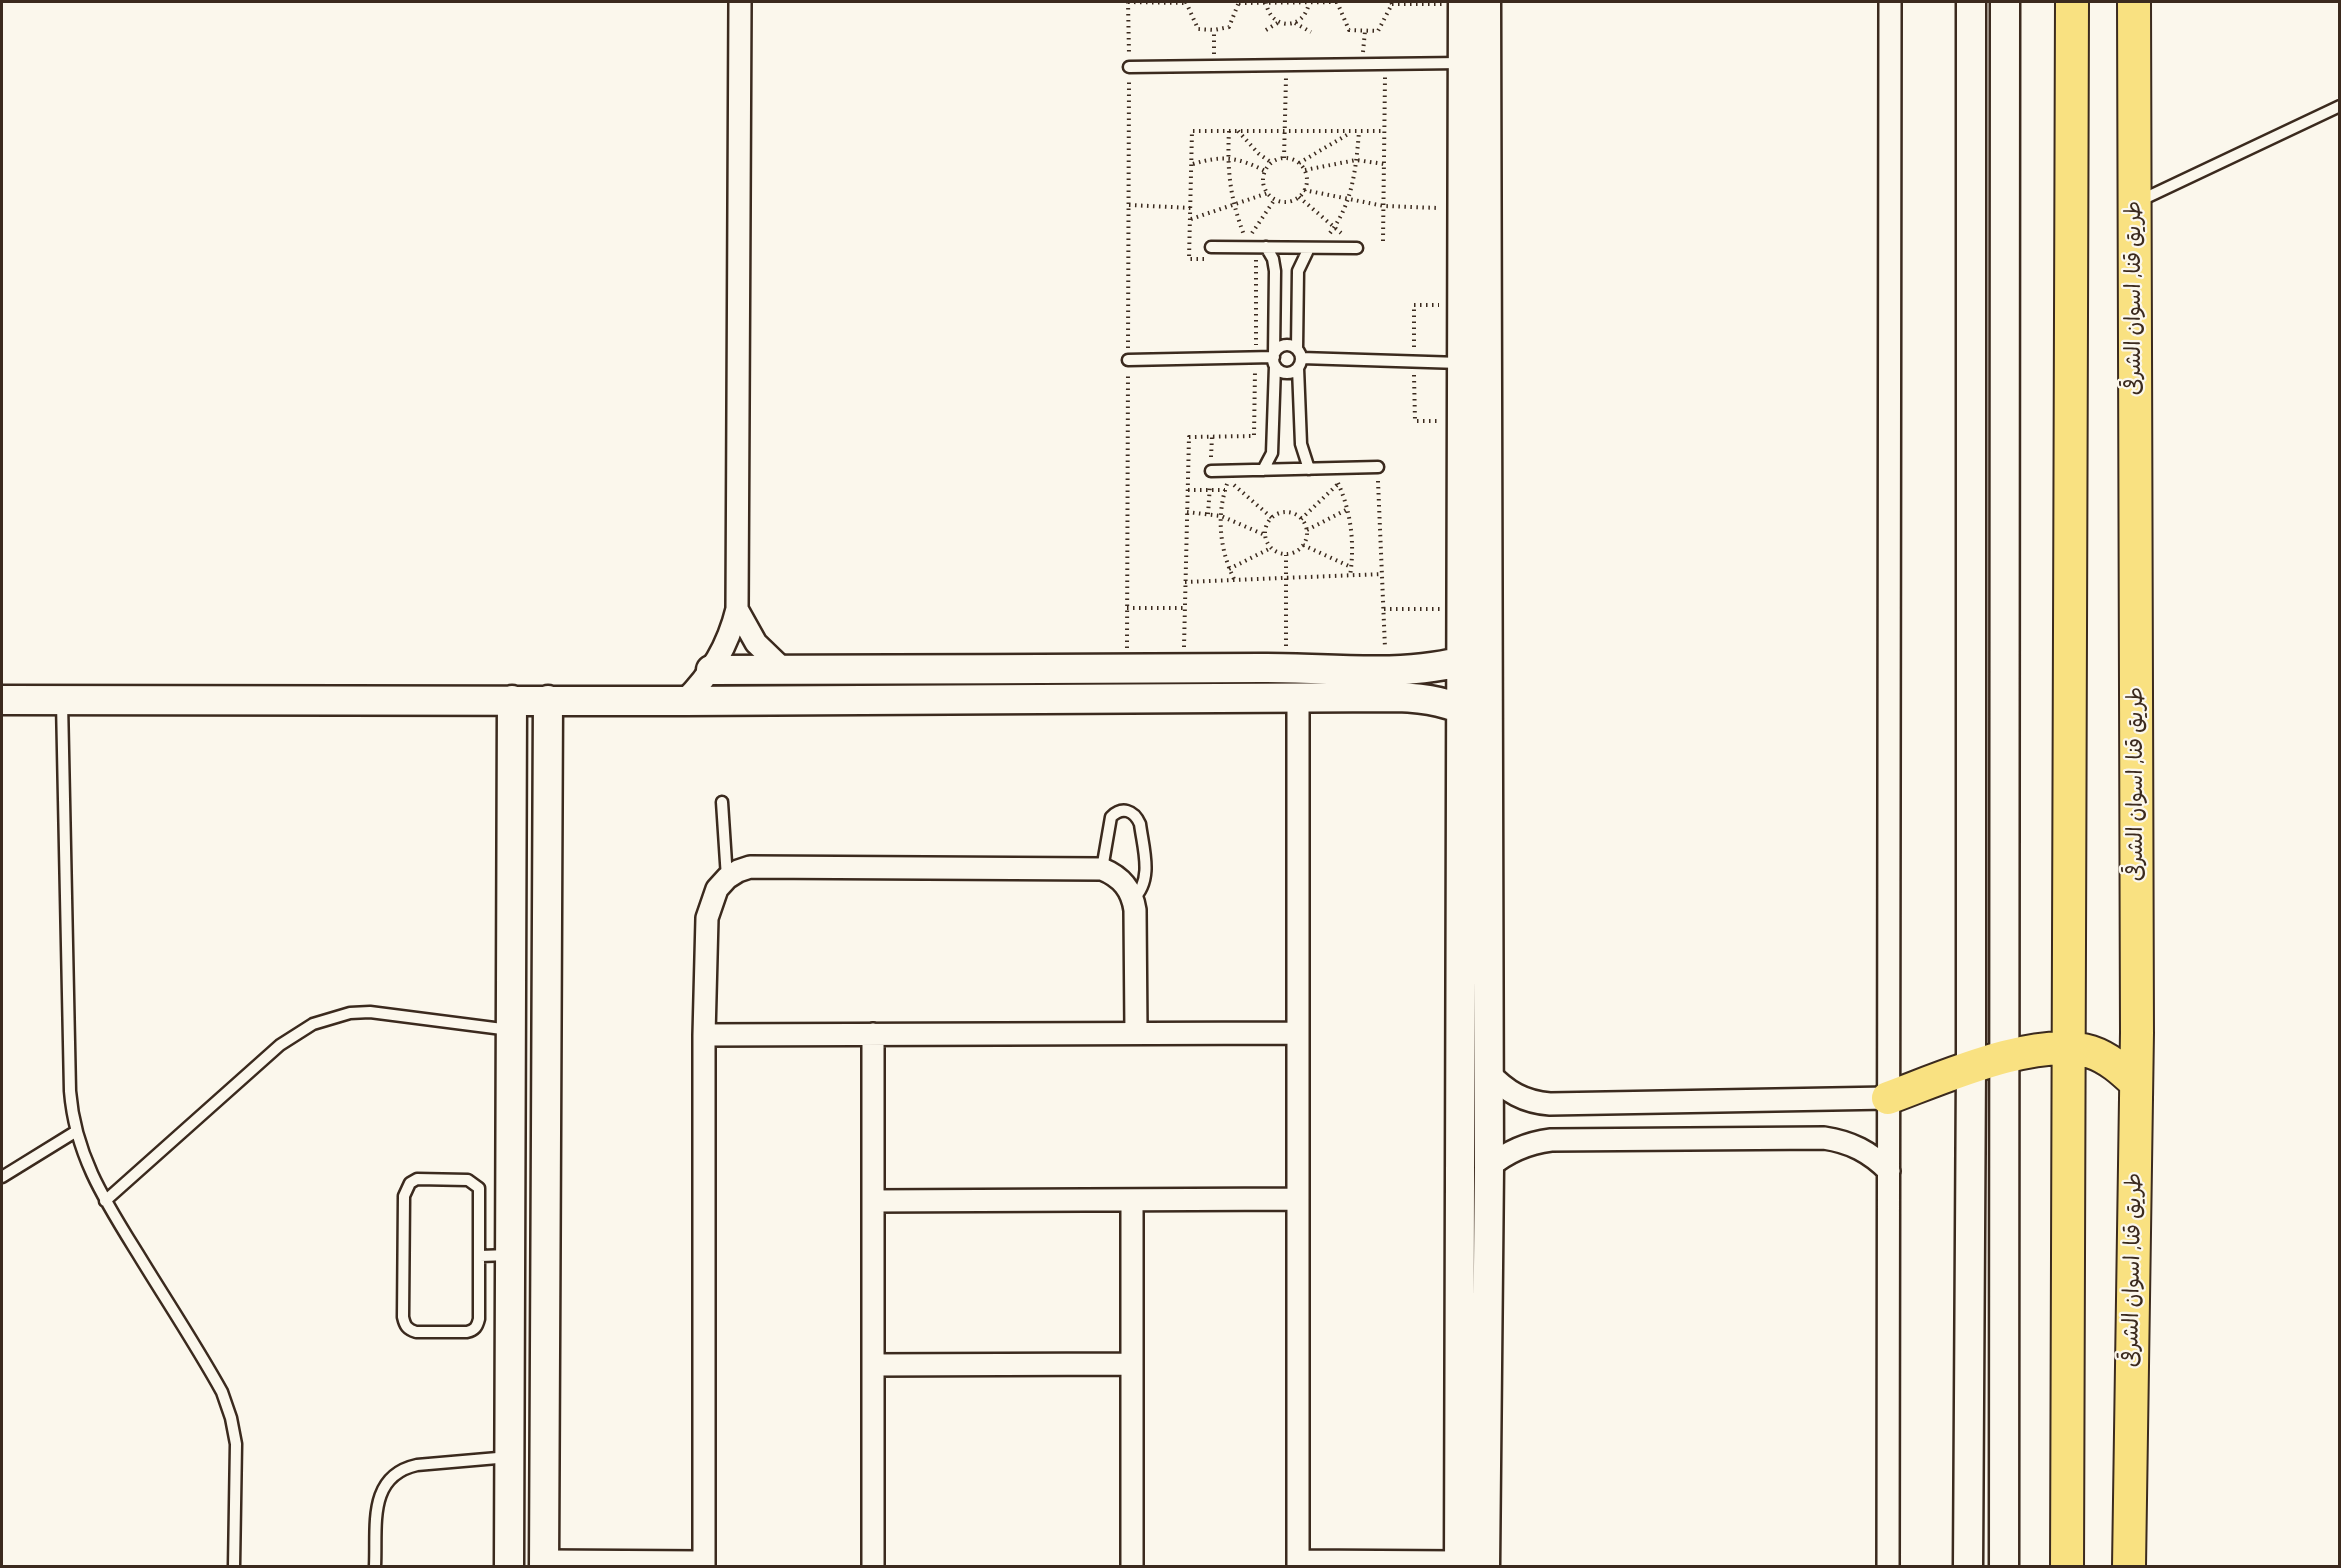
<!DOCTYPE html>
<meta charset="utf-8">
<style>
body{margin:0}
#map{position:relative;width:2341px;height:1568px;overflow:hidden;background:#fbf7ec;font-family:"Patrick Hand",sans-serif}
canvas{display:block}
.frame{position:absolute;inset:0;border:3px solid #3b2a1e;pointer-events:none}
</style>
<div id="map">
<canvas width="2341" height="1568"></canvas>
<div class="frame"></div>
</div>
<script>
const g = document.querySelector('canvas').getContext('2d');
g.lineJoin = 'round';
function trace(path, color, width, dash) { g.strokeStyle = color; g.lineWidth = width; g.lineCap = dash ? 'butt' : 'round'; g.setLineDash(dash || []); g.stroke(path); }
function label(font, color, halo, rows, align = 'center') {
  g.font = font + ' "Patrick Hand","Playpen Sans Arabic",sans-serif'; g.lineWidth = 4.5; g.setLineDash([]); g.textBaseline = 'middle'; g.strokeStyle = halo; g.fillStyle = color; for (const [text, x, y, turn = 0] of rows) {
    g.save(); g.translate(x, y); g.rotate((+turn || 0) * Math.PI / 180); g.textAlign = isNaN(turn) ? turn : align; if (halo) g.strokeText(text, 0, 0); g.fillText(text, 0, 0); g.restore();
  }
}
const path = new Path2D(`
 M1128 2 1129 54
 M1128 2 1185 3
 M1186 2 1198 29 1214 30 1229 27 1239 2
 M1266 2C1270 31 1305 31 1309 2
 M1337 2 1349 30 1378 31 1392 4 1391 2
 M1239 3 1337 2
 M1392 4H1442
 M1295 23 1311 32
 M1266 30 1279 22
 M1363 52 1365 31
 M1214 54V30
 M1229 131C1227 171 1230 198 1244 235
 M1238 131 1259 154 1272 163
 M1284 158 1286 78
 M1263 180a22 22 0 1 1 44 0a22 22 0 1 1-44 0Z
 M1299 163 1350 133
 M1193 164C1222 155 1238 157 1265 171
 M1305 170 1356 160 1384 164
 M1304 190 1384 206 1439 208
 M1299 197 1341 233
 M1129 205 1191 208
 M1191 219 1268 193
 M1252 233 1275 199
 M1330 233C1353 203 1356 167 1359 132
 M1383 241 1385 77
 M1204 259H1189L1192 131H1384
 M1256 260V345
 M1414 347V305H1439
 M1128 348 1129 79
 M1414 375 1415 421H1440
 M1211 457 1212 437
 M1378 481 1385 648
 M1338 483C1351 512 1355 543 1350 576
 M1227 484C1216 516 1220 550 1234 579
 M1234 485 1272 518
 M1188 490H1225
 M1187 512 1221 516 1265 535
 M1265 533a21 21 0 1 1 42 0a21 21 0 1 1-42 0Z
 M1208 514 1210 485
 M1301 519 1338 484
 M1307 530 1348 509
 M1303 545 1351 567
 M1229 569 1271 548
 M1185 582 1382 574
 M1127 608H1185
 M1384 609H1440
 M1286 646V555
 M1184 647 1189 437 1254 436 1255 371
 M1127 648 1128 373`);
const lane = new Path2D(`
 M1129 67 1461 63
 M2137 202 2340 106
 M1211 247 1357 248
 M1266 247 1273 259 1275 271 1274 354
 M1273 359a14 14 0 1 1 28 0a14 14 0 1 1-28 0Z
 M1297 349 1298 271 1309 248
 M1301 358 1460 363
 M1128 360 1274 357
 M1298 368 1301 444 1309 469
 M1263 470 1272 453 1275 366
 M1211 471 1378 467
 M62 702 70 1091C75 1155 105 1201 138 1254 166 1300 196 1345 222 1392L231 1418 236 1444 234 1566
 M722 802 727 878
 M1102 869 1111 817C1122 806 1134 810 1140 824 1143 848 1154 880 1133 899
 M2 1177 75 1132
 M417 1179 468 1180 479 1188V1319C477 1327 475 1330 467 1332H416C407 1329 405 1326 403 1317L404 1196 410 1183Z
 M105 1201 280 1045 313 1024 350 1013 370 1012 510 1030
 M480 1256 509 1255
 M375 1566C377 1526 367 1476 417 1465L509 1457`);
const street = new Path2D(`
 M737 609 756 643 784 670
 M684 701C711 674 728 646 737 609L740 2
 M873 1034V1566
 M704 1035 1298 1033
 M1489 1073C1507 1092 1524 1102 1550 1104L1888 1098
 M1489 1167C1508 1151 1527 1143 1551 1140L1824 1138C1851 1142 1870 1152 1889 1171
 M1132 1200V1566
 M873 1201 1298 1199
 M873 1365 1132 1364
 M544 1561 704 1562
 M1298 1561 1459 1562
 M704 1566V1035L707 918 717 889 727 878 738 871 750 867 1102 869C1122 877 1132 890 1135 910L1136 1033
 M1298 1566V699
 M1888 1566 1890 2`);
const secondary = new Path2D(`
 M711 670C894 669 1078 670 1261 668 1330 667 1413 680 1478 656
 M2 700 684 701 1397 697C1425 698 1453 702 1478 718
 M509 1566 512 700
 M544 1566 548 700
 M1459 1566 1463 2
 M1485 1566 1489 1167 1486 2
 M1968 1566 1971 1068V2
 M2004 1566 2005 2`);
const primary = new Path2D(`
 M1888 1098C1940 1079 2036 1035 2091 1052 2109 1058 2122 1070 2136 1083
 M2067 1566 2072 2
 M2129 1566 2137 1032 2134 2`);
const streetNames = [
 ["طريق قنا, اسوان الشرقى",2134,298,-90],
 ["طريق قنا, اسوان الشرقى",2136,784,-90],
 ["طريق قنا, اسوان الشرقى",2133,1270,-89]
];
trace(lane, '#3b2a1e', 15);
trace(street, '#3b2a1e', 26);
trace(secondary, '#3b2a1e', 33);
trace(primary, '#3b2a1e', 36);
trace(path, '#3b2a1e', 4, [1.5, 4.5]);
trace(lane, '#fbf7ec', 10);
trace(street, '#fbf7ec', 21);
trace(secondary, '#fbf7ec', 28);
trace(primary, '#f9e181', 32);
label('22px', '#3b2a1e', '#fbf7ec', streetNames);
</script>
